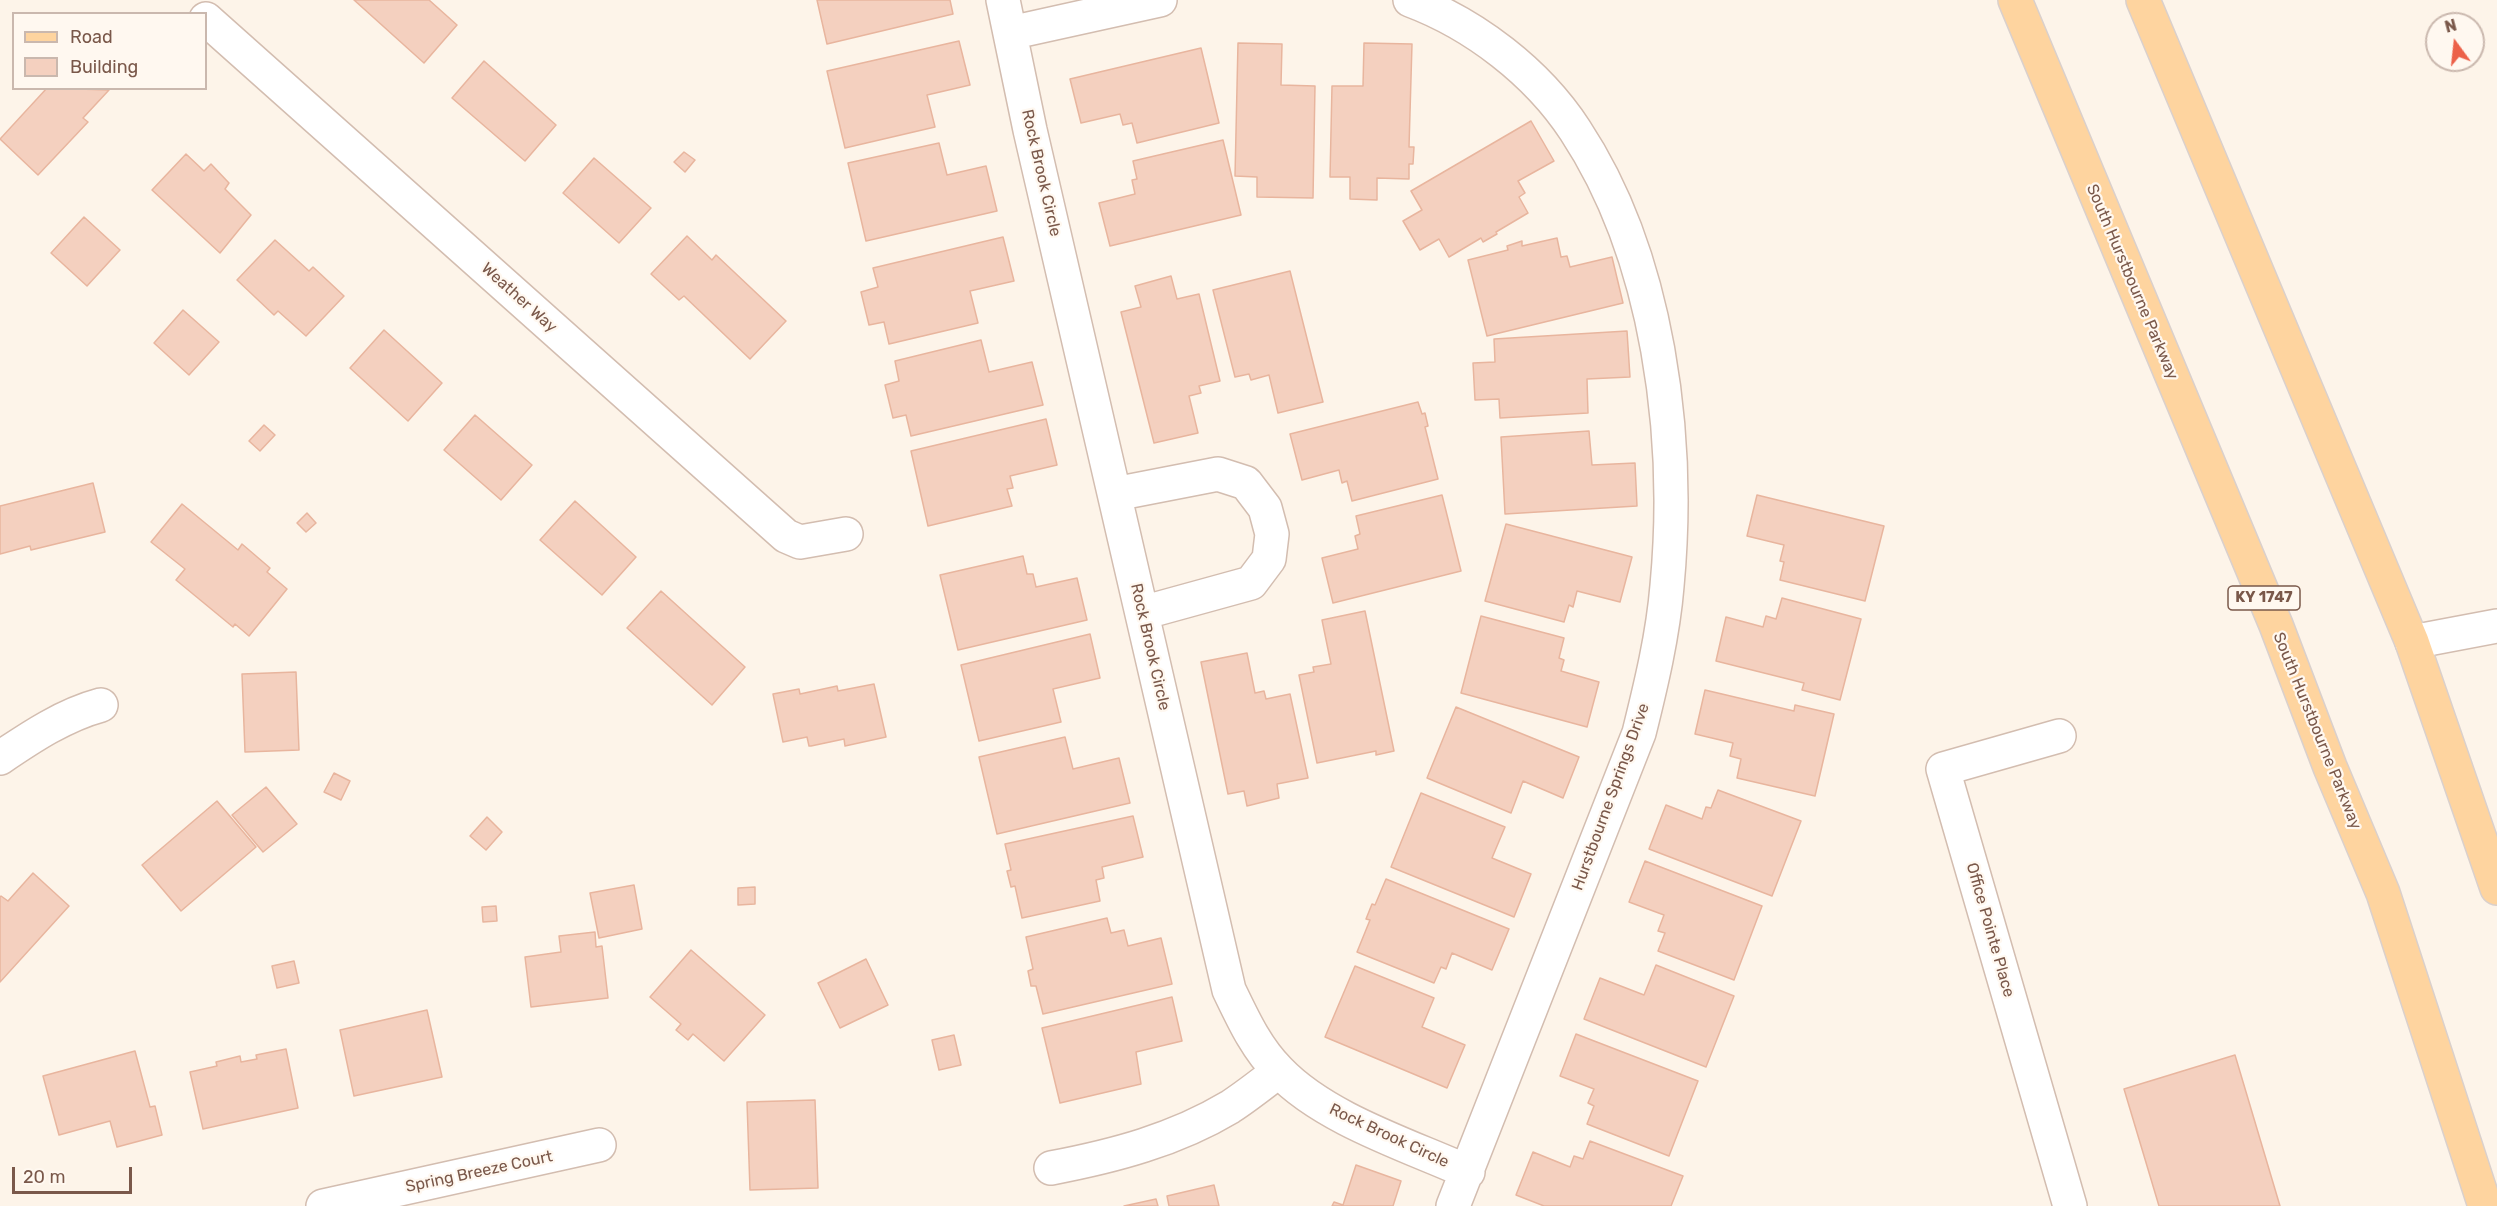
<!DOCTYPE html>
<style>
body{margin:0}
#map{position:relative;width:2497px;height:1206px;overflow:hidden;background:#fdf4e9;font-family:Rubik,sans-serif}
canvas{display:block}
.legend{position:absolute;left:12px;top:12px;width:195px;height:78px;box-sizing:border-box;background:#fff8f0;border:2px solid #cab8ae;margin:0;padding:8px 10px;list-style:none;font-size:18px;color:#7a584a}
.legend li{display:flex;align-items:center;gap:12px;height:30px}
.legend b{width:30px;border:2px solid #cab8ae}
.north{position:absolute;left:2425px;top:12px;width:60px;height:60px;box-sizing:border-box;background:#fff8f0;border:2px solid #cab8ae;border-radius:50%;rotate:345deg;font-size:16px;font-weight:700;line-height:24px;text-align:center;color:#7a584a}
.north::after{content:'';display:block;margin:auto;width:21px;height:27px;background:#ec6149;clip-path:polygon(50% 0,100% 100%,50% 72%,0 100%)}
.scale{position:absolute;left:12px;top:1167px;width:120px;height:27px;box-sizing:border-box;border:3px solid #7a584a;border-top:0;padding-left:8px;font-size:18px;line-height:21px;white-space:nowrap;color:#7a584a;-webkit-text-stroke:4px #fff8f0;paint-order:stroke}
</style>
<div id="map">
<canvas width="2497" height="1206"></canvas>
<ul class="legend">
<li><b style="height:8px;background:#fed49f"></b>Road</li>
<li><b style="height:16px;background:#f4d0bf"></b>Building</li>
</ul>
<div class="north">N</div>
<div class="scale">20 m</div>
</div>
<script>
const g = document.querySelector('canvas').getContext('2d');
g.lineJoin = 'round';
function paint(path, color) { g.fillStyle = color; g.fill(path, 'evenodd'); }
function trace(path, color, width, dash) { g.strokeStyle = color; g.lineWidth = width; g.lineCap = dash ? 'butt' : 'round'; g.setLineDash(dash || []); g.stroke(path); }
function label(font, color, halo, rows, align = 'center') {
  g.font = font + ' Rubik,sans-serif'; g.lineWidth = 4.5; g.setLineDash([]); g.textBaseline = 'middle'; g.strokeStyle = halo; g.fillStyle = color; for (const [text, x, y, turn = 0] of rows) {
    g.save(); g.translate(x, y); g.rotate((+turn || 0) * Math.PI / 180); g.textAlign = isNaN(turn) ? turn : align; if (halo) g.strokeText(text, 0, 0); g.fillText(text, 0, 0); g.restore();
  }
}
const building = new Path2D(`
 M354 0H429L457 25 424 63Z
 M817 0H950L953 14 827 44Z
 M959 41 970 85 927 95 935 127 845 148 827 71Z
 M1238 43 1282 44 1281 85 1315 86 1313 198 1257 197V177L1235 176Z
 M1364 43 1412 44 1409 147H1414L1413 164H1409V179L1377 178V200L1350 199V177H1330L1332 86H1363Z
 M1201 48 1219 123 1137 143 1132 123 1123 125 1120 114 1081 123 1070 79Z
 M484 61 556 125 525 161 452 98Z
 M47 88 109 90 83 118 88 122 38 175 0 139Z
 M1531 121 1554 161 1518 181 1525 193 1519 197 1528 213 1496 232 1497 234 1483 242 1481 238 1449 257 1439 239 1420 250 1403 221 1422 210 1411 191Z
 M1223 140 1241 215 1110 246 1099 203 1135 194 1132 180 1137 179 1133 161Z
 M939 143 947 175 986 166 997 211 866 241 848 163Z
 M684 152 695 160 685 172 674 162Z
 M186 154 204 171 211 164 229 183 225 189 251 215 220 253 152 190Z
 M594 158 651 208 619 243 563 193Z
 M84 217 120 250 87 286 51 253Z
 M687 236 712 260 716 255 786 321 750 359 684 296 679 300 651 274Z
 M1003 237 1014 281 970 291 978 323 889 344 884 322 869 325 861 292 878 287 873 268Z
 M1557 238 1561 257 1567 256 1570 267 1612 257 1623 303 1487 336 1468 260 1508 250 1507 246 1522 241V246Z
 M275 240 309 271 313 267 344 296 306 336 278 311 274 315 237 280Z
 M1290 271 1323 402 1278 413 1269 375 1251 380 1249 374 1235 377 1213 290Z
 M1171 276 1177 299 1199 294 1220 381 1199 386 1201 393 1189 396 1198 433 1154 443 1121 312 1141 307 1135 286Z
 M183 310 219 342 189 375 154 343Z
 M384 330 442 383 408 421 350 368Z
 M1627 331 1630 377 1587 379 1588 413 1500 418 1499 399 1475 400 1473 363 1495 362 1494 339Z
 M981 340 989 372 1032 362 1043 405 911 436 906 415 893 418 885 385 899 381 895 361Z
 M1418 402 1422 414 1425 413 1428 426 1425 427 1438 479 1352 501 1347 481 1342 483 1339 470 1302 480 1290 434Z
 M475 415 532 465 501 500 444 450Z
 M1046 419 1057 465 1010 476 1013 488 1007 489 1012 506 928 526 911 451Z
 M264 425 275 435 260 451 249 441Z
 M1589 431 1592 465 1635 463 1637 506 1505 514 1501 437Z
 M93 483 105 532 31 550 30 546 0 554V506Z
 M1442 495 1461 571 1333 603 1322 558 1358 549 1355 536 1360 534 1356 516Z
 M1757 495 1884 526 1865 601 1780 580 1784 562 1780 561 1784 545 1747 536Z
 M575 501 636 557 602 595 540 540Z
 M182 504 238 550 242 544 270 568 267 572 287 589 249 636 235 624 233 627 176 580 185 569 151 542Z
 M307 513 316 523 306 532 297 523Z
 M1506 524 1632 557 1620 602 1577 591 1573 607 1569 605 1564 622 1485 601Z
 M1023 556 1027 574H1033L1036 587 1077 578 1087 620 958 650 940 575Z
 M661 591 745 667 712 705 627 628Z
 M1782 598 1861 619 1840 700 1802 690 1804 683 1716 661 1726 617 1763 627 1766 616 1776 619Z
 M1365 611 1394 751 1376 755V751L1317 763 1299 675 1314 672 1313 667 1331 664 1322 620Z
 M1481 616 1564 638 1559 658 1564 660 1561 671 1599 682 1587 727 1461 693Z
 M1090 634 1100 678 1053 689 1061 722 979 741 961 665Z
 M1247 653 1255 693 1264 691 1266 699 1290 694 1308 778 1277 784 1279 798 1247 806 1244 791 1228 794 1201 662Z
 M296 672 299 750 245 752 242 674Z
 M874 684 886 737 845 746 844 739 811 746H809L807 737 783 742 773 694 799 689 800 694 837 686 838 691Z
 M1705 690 1794 711 1795 705 1834 714 1815 796 1737 778 1741 759 1730 756 1733 743 1695 734Z
 M1456 707 1579 757 1563 798 1523 781 1511 813 1427 778Z
 M1065 737 1073 769 1119 758 1130 803 997 834 979 757Z
 M334 773 350 781 341 800 324 792Z
 M266 787 297 824 263 852 232 815Z
 M1718 790 1801 821 1772 896 1649 849 1666 805 1702 819 1706 807 1711 808Z
 M1421 793 1505 827 1492 858 1531 874 1514 917 1391 867Z
 M217 801 256 847 181 911 142 865Z
 M1133 816 1143 857 1102 867 1104 878 1096 880 1100 901 1022 918 1015 886 1011 887 1007 871 1011 870 1005 844Z
 M487 817 502 832 486 850 470 836Z
 M1645 861 1762 906 1734 980 1658 951 1665 933 1658 931 1664 915 1629 902Z
 M33 873 69 906 0 982V897L1 896 8 901Z
 M1386 879 1509 929 1492 970 1452 953 1446 969 1441 967 1434 983 1357 952 1370 920 1366 919 1372 904 1375 905Z
 M634 885 642 929 599 938 590 893Z
 M755 887V904L738 905V888Z
 M496 906 497 921 483 922 482 907Z
 M1107 918 1111 933 1124 930 1128 946 1161 938 1172 984 1043 1014 1036 986H1031L1028 971 1033 969 1026 937Z
 M595 932 596 947 602 946 608 998 531 1007 525 957 561 952 559 936Z
 M691 950 765 1015 724 1061 693 1034 688 1040 676 1030 681 1024 650 997Z
 M866 959 888 1005 840 1028 818 983Z
 M294 961 299 983 277 988 272 966Z
 M1656 965 1734 996 1706 1067 1584 1019 1600 978 1644 995Z
 M1355 966 1434 998 1422 1027 1465 1045 1447 1088 1325 1037Z
 M1172 997 1182 1041 1136 1052 1141 1084 1060 1103 1042 1028Z
 M427 1010 442 1077 354 1096 340 1030Z
 M1576 1034 1698 1081 1669 1156 1587 1124 1594 1106 1588 1103 1594 1089 1560 1076Z
 M954 1035 961 1065 939 1070 932 1040Z
 M286 1049 298 1108 203 1129 190 1072 217 1066 216 1062 240 1056 241 1062 257 1059 256 1055Z
 M135 1051 150 1107 155 1106 162 1135 117 1147 110 1121 59 1135 43 1076Z
 M2235 1055 2280 1206H2159L2124 1089Z
 M815 1100 818 1188 750 1190 747 1102Z
 M1590 1141 1683 1176 1671 1206H1544L1516 1195 1533 1152 1570 1167 1574 1156 1583 1159Z
 M1356 1165 1401 1181 1393 1206H1332L1334 1202 1343 1205Z
 M1214 1185 1219 1206H1169L1167 1196Z
 M1156 1199 1158 1206H1124Z`);
const minor = new Path2D(`
 M1003 0 1030 130 1229 990C1243 1019 1256 1048 1279 1071 1325 1119 1408 1145 1468 1172
 M1410 0C1474 24 1537 72 1575 130 1659 257 1681 437 1667 586 1663 635 1651 685 1639 733L1453 1206
 M206 19 786 536 800 542 846 534
 M1010 33 1160 0
 M1115 494 1218 474 1246 483 1265 508 1272 534 1269 559 1251 583 1142 613
 M2412 642 2497 626
 M2059 736 1943 769 2070 1206
 M0 758C31 737 64 715 101 705
 M1051 1168C1114 1156 1175 1140 1230 1107 1247 1096 1263 1083 1279 1071
 M323 1206 599 1145`);
const major = new Path2D(`
 M2015 0 2276 625 2330 767 2383 893 2485 1206
 M2143 0 2412 642 2497 888`);
const shields = [
 [2264,598,72]
];
const shieldNames = [
 ["KY 1747",2264,598]
];
const streetNames = [
 ["Rock Brook Circle",1041,173,77],
 ["South Hurstbourne Parkway",2132,282,67],
 ["Weather Way",519,298,42],
 ["Rock Brook Circle",1150,647,77],
 ["South Hurstbourne Parkway",2317,731,68],
 ["Hurstbourne Springs Drive",1611,797,-70],
 ["Office Pointe Place",1990,930,74],
 ["Rock Brook Circle",1389,1136,25],
 ["Spring Breeze Court",479,1172,-12]
];
paint(building, '#f4d0bf');
trace(building, '#e8b59e', 1.5);
trace(minor, '#d3bdb0', 36);
trace(major, '#dad0cc', 36);
trace(minor, '#fff', 33);
trace(major, '#fed49f', 33);
for (const [x, y, w] of shields) { const box = new Path2D(); box.roundRect(x - w / 2, y - 12, w, 24, 4.5); g.fillStyle = '#fff8f0'; g.fill(box); trace(box, '#7a584a', 1.5); }
label('bold 15px', '#7a584a', null, shieldNames);
label('16px', '#7a584a', '#fff8f0', streetNames);
</script>
